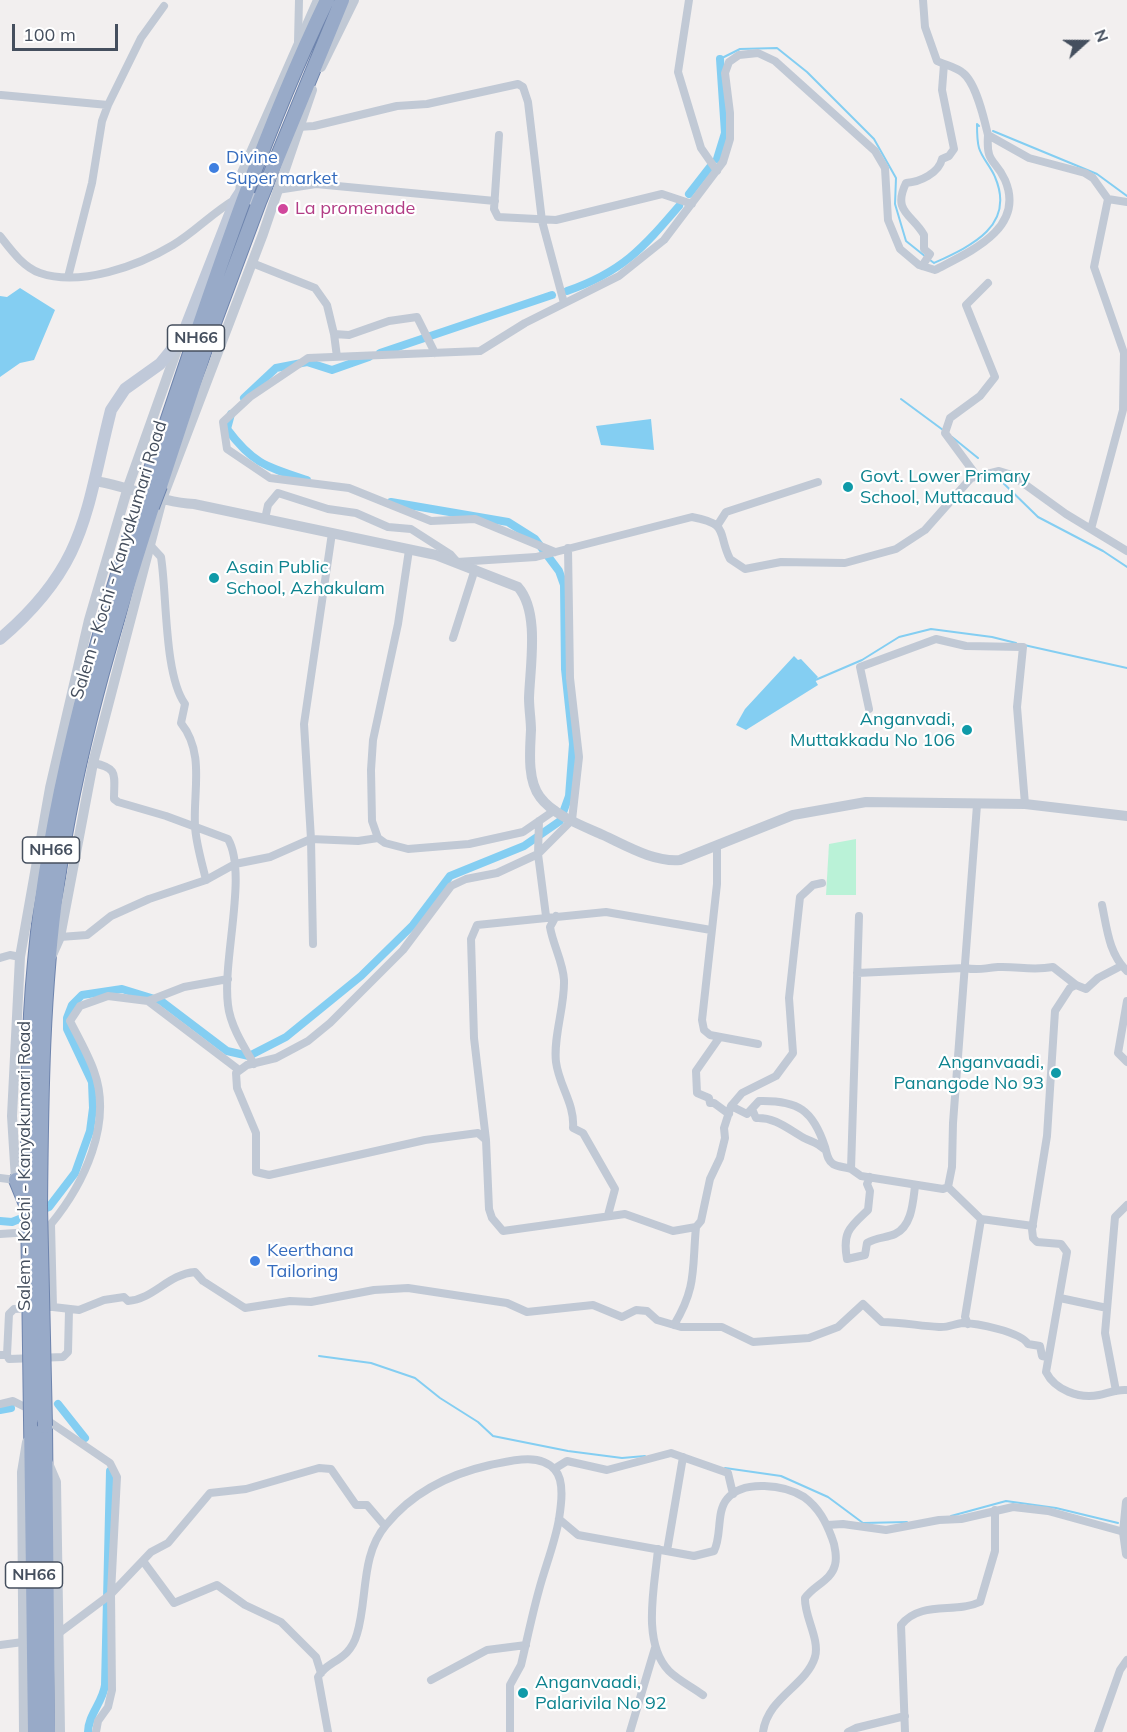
<!DOCTYPE html>
<style>
body{margin:0}
#map{position:relative;width:1127px;height:1732px;overflow:hidden;background:#f2efef;font-family:Mulish,sans-serif}
canvas{display:block}
.north{position:absolute;left:1055px;top:12px;width:60px;height:60px;-webkit-text-stroke:4px #fff;paint-order:stroke;rotate:69deg;font-size:16px;font-weight:700;line-height:24px;text-align:center;color:#454f5e}
.north::after{content:'';display:block;margin:auto;width:21px;height:27px;background:#454f5e;clip-path:polygon(50% 0,100% 100%,50% 72%,0 100%)}
.scale{position:absolute;left:12px;top:24px;width:106px;height:27px;box-sizing:border-box;border:3px solid #454f5e;border-top:0;padding-left:8px;font-size:18px;line-height:21px;white-space:nowrap;color:#454f5e;-webkit-text-stroke:4px #fff;paint-order:stroke}
</style>
<div id="map">
<canvas width="1127" height="1732"></canvas>
<div class="north">N</div>
<div class="scale">100 m</div>
</div>
<script>
const g = document.querySelector('canvas').getContext('2d');
g.lineJoin = 'round';
function paint(path, color) { g.fillStyle = color; g.fill(path, 'evenodd'); }
function trace(path, color, width, dash) { g.strokeStyle = color; g.lineWidth = width; g.lineCap = dash ? 'butt' : 'round'; g.setLineDash(dash || []); g.stroke(path); }
function label(font, color, halo, rows, align = 'center') {
  g.font = font + ' Mulish,sans-serif'; g.lineWidth = 4.5; g.setLineDash([]); g.textBaseline = 'middle'; g.strokeStyle = halo; g.fillStyle = color; for (const [text, x, y, turn = 0] of rows) {
    g.save(); g.translate(x, y); g.rotate((+turn || 0) * Math.PI / 180); g.textAlign = isNaN(turn) ? turn : align; if (halo) g.strokeText(text, 0, 0); g.fillText(text, 0, 0); g.restore();
  }
}
const green = new Path2D(`
 M856 839V895H826L829 844Z`);
const water = new Path2D(`
 M20 288 55 310 34 360 20 363 0 377V296L7 297Z
 M651 419 654 450 601 445 596 426Z
 M794 656 798 660 801 659 818 677 815 680 818 685 746 730 736 725 745 709Z`);
const stream = new Path2D(`
 M720 59 740 49 777 48 807 72 874 139 896 178 895 204 906 241 926 257
 M993 131 1097 174 1127 196
 M930 260 934 263C971 246 1016 226 995 177 991 167 982 158 979 148 977 141 977 132 977 124L979 126
 M901 399 943 430
 M952 437 978 458
 M995 475 1038 517 1103 551 1127 567
 M1024 645 1127 668
 M813 681 862 660 899 637 931 629 992 637 1016 643
 M319 1356 371 1363 415 1378 440 1398 478 1422 493 1436 568 1451 622 1458 645 1456
 M725 1468 781 1476 828 1497 863 1523 907 1522
 M951 1516 1006 1501 1056 1508 1118 1523`);
const canal = new Path2D(`
 M717 159 725 133 720 59
 M689 194 710 167
 M567 291C622 272 642 249 679 206
 M380 353 552 295
 M244 398 276 368 307 362 332 370 369 357
 M231 414 227 429C253 464 267 467 307 480
 M0 1221 12 1222 49 1207 75 1173 90 1131 93 1108 92 1082 67 1029V1018L72 1005 82 995 122 989 161 1001 227 1051 249 1056 286 1037 361 976 413 925 450 876 524 846 560 821 569 796 573 744 565 669 564 585 559 571 535 539 508 522 391 502
 M58 1404 85 1438
 M0 1410 11 1408
 M88 1732C88 1715 103 1702 105 1685L110 1471`);
const minor = new Path2D(`
 M689 0 678 72 701 148 717 171
 M923 0 925 27 937 61C945 65 956 67 963 73 976 83 984 118 988 135L1029 158 1085 173 1093 178 1108 199 1127 202
 M298 42 299 0
 M1 95 108 105
 M298 127 314 126 397 106 427 104 518 84 523 87 528 102 542 221 564 303
 M499 135 494 209 498 217 556 220 662 194 692 204
 M277 190 316 184 495 201
 M0 236C11 250 23 267 40 273 80 287 138 266 173 245 195 232 213 212 236 199
 M252 263 315 288 327 305 334 334
 M922 266 930 254 924 249V235C912 214 892 212 906 183 920 182 939 173 942 159L949 156 954 149 942 90 944 64
 M68 277 92 183 102 121 108 105 141 38 164 6
 M337 357 334 334 349 335 389 321 417 317 435 353
 M976 475 945 433 950 418 980 396 995 377 966 305 988 283
 M265 519 268 505 278 493 328 509 356 513 388 527 411 529 450 554 457 562 536 557 692 517C730 524 717 533 730 559L745 569 781 562 845 563 896 549 925 530 971 478 999 471 1012 475 1066 514 1127 551
 M717 526 726 512 818 482
 M1091 529 1123 410 1124 353 1094 267 1108 199
 M150 545 161 557C167 594 164 675 185 704L181 723C205 753 193 791 195 826 196 844 202 863 206 880
 M568 548 570 678 579 757 572 820 538 854 497 873 466 879 451 886 403 950 330 1023 308 1041 276 1058 247 1065 236 1073 237 1088 256 1133V1172L269 1175 425 1140 478 1133 486 1140 489 1209 492 1218 503 1231 625 1214 673 1231 696 1227 701 1221 710 1179 720 1158 725 1138 724 1128 731 1106 742 1093 776 1076 793 1053 789 998 800 897 813 885 822 883
 M409 550 398 624 373 740 371 770 372 821 378 838 385 843 408 849 469 844 523 832 555 810
 M555 552 475 519 431 521 349 488 270 478 227 449 223 422 250 397 308 358 480 351 525 323 619 276 664 240 723 162 730 139V113L725 73 729 62 739 55 758 53 775 61 875 151 885 168 888 220 900 249 919 265 935 270C969 252 1026 229 1005 180 995 158 986 165 988 135
 M453 638 475 569
 M869 709 860 667 936 639 966 646 1023 647 1017 707 1025 804
 M93 763C119 768 114 775 114 799L118 802 166 816 228 839C248 874 222 960 228 1005 230 1025 244 1047 254 1064
 M539 821 538 854 546 916
 M717 847V884L702 1020 704 1030 710 1035 758 1044
 M1102 905C1107 929 1109 954 1127 971
 M556 916 550 927C553 945 563 962 564 980 565 1006 553 1037 556 1062 559 1086 575 1104 573 1128L583 1133 615 1189 608 1215
 M859 916 851 1169 861 1176 943 1189 948 1187 952 1167 953 1123 977 805
 M60 937 87 935 111 916 149 899 206 880 235 864 270 857 311 839 358 841 378 838
 M313 944 311 839 304 724 332 533
 M0 958 10 955 20 957
 M857 973 965 968C980 971 983 968 998 967 1018 966 1031 971 1053 967L1076 985 1086 989 1098 978 1121 966
 M1076 985 1070 988 1055 1011 1047 1136 1032 1229 1033 1238 1037 1242 1061 1244 1067 1252 1046 1372C1055 1390 1079 1399 1099 1395 1108 1393 1117 1389 1127 1390
 M148 1001 184 987 228 979
 M1127 1001 1118 1053 1127 1062
 M719 1038 696 1071 697 1093 709 1098 710 1103H714L729 1114
 M731 1106 747 1114 759 1101C798 1100 813 1110 825 1147 827 1153 827 1160 833 1164 838 1167 845 1167 851 1169
 M752 1109 756 1118C775 1117 788 1129 804 1138 812 1142 817 1142 824 1149
 M486 1140 474 1038 471 939 477 925 606 912 711 930
 M870 1177 867 1184 870 1191 868 1210C850 1227 842 1232 847 1259L865 1255 867 1243C877 1237 886 1238 895 1234 912 1226 913 1202 915 1186
 M0 1178 16 1180
 M948 1187 981 1219 1033 1226
 M0 1234 31 1232
 M1060 1298 1107 1308
 M48 1307H53L51 1224C84 1184 113 1123 94 1071 88 1054 78 1037 70 1021L80 1006 108 996 148 1001 239 1070
 M53 1307 79 1310 104 1300 124 1297 128 1301C154 1299 168 1274 195 1272L203 1281 245 1308 290 1301 311 1302 374 1290 408 1288 507 1303 527 1312 593 1305 622 1317 636 1310 647 1311 657 1320 681 1327H722L753 1342 809 1338 838 1327 863 1304 882 1322C901 1322 920 1326 939 1327 947 1328 954 1324 962 1323 977 1323 1021 1332 1028 1344L1040 1346 1042 1356 1047 1357
 M968 1324 965 1317 981 1219
 M674 1325C697 1287 692 1269 696 1227
 M0 1355H7L9 1314 14 1309 32 1308
 M7 1355 9 1359 63 1357 68 1352 69 1310
 M1116 1391 1105 1333 1115 1217 1127 1205
 M0 1404 13 1401 33 1411
 M44 1418 110 1463 117 1477 111 1593 112 1690 108 1707 98 1721 96 1732
 M554 1469 567 1461 607 1470 671 1453 728 1473 733 1494
 M559 1519 578 1535 694 1556 714 1551C722 1536 716 1512 727 1499 743 1479 785 1485 804 1497 819 1508 826 1522 832 1538 835 1545 837 1558 835 1565 831 1581 814 1585 805 1598 804 1616 820 1639 815 1657 806 1686 768 1697 763 1732
 M827 1525 843 1524 886 1530 939 1520 961 1519 1013 1507 1048 1511 1124 1532
 M658 1549C655 1585 641 1642 669 1671 678 1680 692 1687 703 1695
 M667 1551 683 1457
 M143 1561 174 1603 217 1585 245 1605 281 1622 316 1657 321 1673
 M59 1633 111 1594 151 1552 168 1543 210 1493 246 1489 319 1468 331 1469 356 1505H367L385 1526
 M0 1645 23 1642
 M431 1680 487 1650 526 1645
 M328 1732 318 1677C327 1660 349 1662 357 1634 368 1598 360 1556 386 1525 412 1493 450 1474 490 1465 510 1461 540 1452 555 1470 565 1481 561 1506 559 1519 555 1543 545 1567 539 1590 532 1615 527 1640 521 1665L510 1685V1732
 M630 1732 655 1648
 M848 1732 856 1728 905 1716
 M905 1732 901 1625C921 1600 955 1614 980 1602L995 1551V1510
 M1098 1732 1120 1670 1127 1660`);
const tertiary = new Path2D(`
 M321 67 354 0
 M240 193 242 173 318 0
 M95 481C128 486 160 502 194 504L436 555 518 587C540 612 530 666 529 698 529 709 531 720 531 730 530 750 527 780 540 797 553 815 583 826 603 835 627 846 653 862 680 860L793 815 866 802 1025 804 1127 816
 M52 955 60 937 93 763 162 499 263 234 312 90
 M16 1180 12 1116 20 957 50 788 89 620 128 487 180 341
 M47 1461 56 1482 60 1732
 M1127 1502 1124 1532 1127 1554
 M24 1732 22 1472 27 1442`);
const secondary = new Path2D(`
 M0 639C87 565 85 513 111 410L125 389 160 364 182 337 236 199 240 193 259 202`);
const trunk = new Path2D(`
 M147 481C202 320 253 154 327 0
 M160 486 211 331 259 202 342 0
 M16 1180 25 1202
 M28 1206C28 1125 27 1043 35 962 49 805 92 653 140 504
 M40 1206C41 1099 42 991 57 885 75 756 112 631 152 507
 M31 1419 35 1732
 M45 1426 48 1732`);
const trunkBridge = new Path2D(`
 M140 504 147 481
 M152 507 160 486
 M28 1206 31 1419
 M40 1206 45 1426`);
const markers = [
 [214,168,6,"#3f7fe0"],
 [283,209,6,"#d1479c"],
 [848,487,6,"#0f9aa8"],
 [214,578,6,"#0f9aa8"],
 [967,730,6,"#0f9aa8"],
 [1056,1073,6,"#0f9aa8"],
 [255,1261,6,"#3f7fe0"],
 [523,1693,6,"#0f9aa8"]
];
const shields = [
 [196,338,57],
 [51,850,57],
 [34,1575,57]
];
const shieldNames = [
 ["NH66",196,338],
 ["NH66",51,850],
 ["NH66",34,1575]
];
const shopNames = [
 ["Divine",226,158],
 ["Super market",226,179],
 ["Keerthana",267,1251],
 ["Tailoring",267,1272]
];
const hotelNames = [
 ["La promenade",295,209]
];
const cultureNames = [
 ["Govt. Lower Primary",860,477],
 ["School, Muttacaud",860,498],
 ["Asain Public",226,568],
 ["School, Azhakulam",226,589],
 ["Anganvadi,",955,720,"right"],
 ["Muttakkadu No 106",955,741,"right"],
 ["Anganvaadi,",1044,1063,"right"],
 ["Panangode No 93",1044,1084,"right"],
 ["Anganvaadi,",535,1683],
 ["Palarivila No 92",535,1704]
];
const streetNames = [
 ["Salem - Kochi - Kanyakumari Road",119,560,-73],
 ["Salem - Kochi - Kanyakumari Road",25,1166,-90]
];
paint(green, '#baf2d7');
paint(water, '#84cef2');
trace(stream, '#84cef2', 2);
trace(canal, '#84cef2', 8);
trace(trunk, '#6e84ad', 16);
trace(minor, '#c1c9d5', 8);
trace(tertiary, '#c1c9d5', 10);
trace(secondary, '#c0c9d9', 12);
trace(trunk, '#98aac8', 14);
trace(trunkBridge, '#6e84ad', 16, []);
trace(trunkBridge, '#98aac8', 14);
for (const [x, y, r, color] of markers) { const dot = new Path2D(); dot.arc(x, y, r, 0, 2 * Math.PI); g.fillStyle = color; g.fill(dot); trace(dot, '#fff', 2); }
for (const [x, y, w] of shields) { const box = new Path2D(); box.roundRect(x - w / 2, y - 13, w, 26, 4.5); g.fillStyle = '#fff'; g.fill(box); trace(box, '#454f5e', 1.5); }
label('bold 16px', '#454f5e', null, shieldNames);
label('18px', '#366cbe', '#fff', shopNames, 'left');
label('18px', '#b23c85', '#fff', hotelNames, 'left');
label('18px', '#0d838f', '#fff', cultureNames, 'left');
label('18px', '#454f5e', '#fff', streetNames);
</script>
